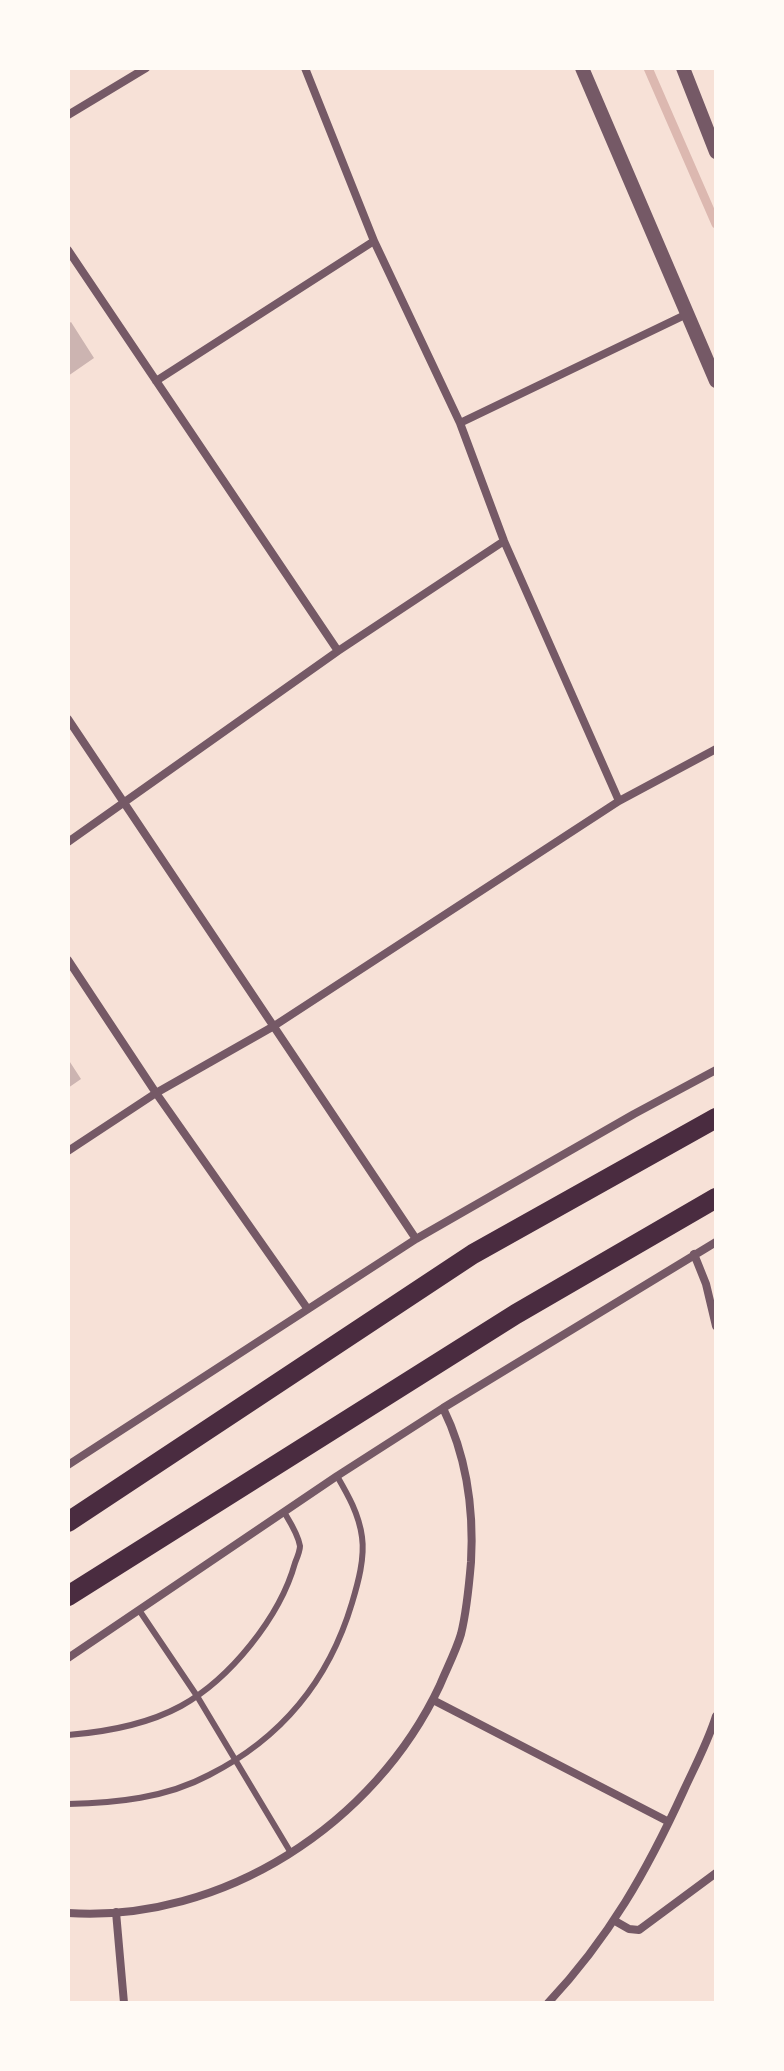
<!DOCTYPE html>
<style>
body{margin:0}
#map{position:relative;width:784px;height:2071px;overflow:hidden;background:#f7e1d7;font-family:Cabin,sans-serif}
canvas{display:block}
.frame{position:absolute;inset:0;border:70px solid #fffaf5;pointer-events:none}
</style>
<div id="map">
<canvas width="784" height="2071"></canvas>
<div class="frame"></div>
</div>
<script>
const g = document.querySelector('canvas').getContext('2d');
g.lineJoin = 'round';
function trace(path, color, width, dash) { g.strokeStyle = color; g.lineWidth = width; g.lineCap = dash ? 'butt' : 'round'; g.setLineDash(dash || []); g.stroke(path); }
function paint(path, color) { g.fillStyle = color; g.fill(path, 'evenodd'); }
const stream = new Path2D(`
 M648 68 716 224`);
const building = new Path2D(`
 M71 322 94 358 68 376V324Z
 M68 1059 81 1079 68 1088Z`);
const service = new Path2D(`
 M139 1610 197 1696 291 1853
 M68 1735C106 1732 148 1724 181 1706 230 1679 280 1617 295 1563 297 1558 300 1551 300 1546 298 1534 290 1522 284 1512
 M68 1804C116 1803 166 1798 209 1775 282 1738 329 1680 352 1603 358 1583 365 1558 362 1537 359 1514 348 1495 337 1476`);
const minor = new Path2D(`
 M305 68 374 241 460 423 504 541 619 801
 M68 115 146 68
 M68 250 338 651
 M156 381 374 241
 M460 423 687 314
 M68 719 416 1239
 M68 842 338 651 504 541
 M68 960 156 1093 307 1308
 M68 1151 156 1093 274 1026 619 801 716 749
 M694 1254 706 1284 716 1326
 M68 1465 416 1239 634 1114 716 1070
 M68 1658 337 1476 443 1408 716 1242
 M433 1700 669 1822
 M116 1912 124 2003
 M68 1913C223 1923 375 1824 440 1685 447 1668 456 1651 461 1634 467 1610 469 1586 471 1562 474 1509 466 1455 443 1408
 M615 1921 629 1929 639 1930 716 1873
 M548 2003C609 1938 647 1871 684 1790 695 1766 708 1742 716 1716`);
const tertiary = new Path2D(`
 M582 68 716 381
 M683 68 716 152`);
const primary = new Path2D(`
 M68 1522 473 1254 716 1118
 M68 1596 516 1314 716 1198`);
trace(stream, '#dcb8b0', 9);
paint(building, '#ccb4b1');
trace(service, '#755966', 6);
trace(minor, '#755966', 8);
trace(tertiary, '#755966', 14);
trace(primary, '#4a2c40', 20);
</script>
